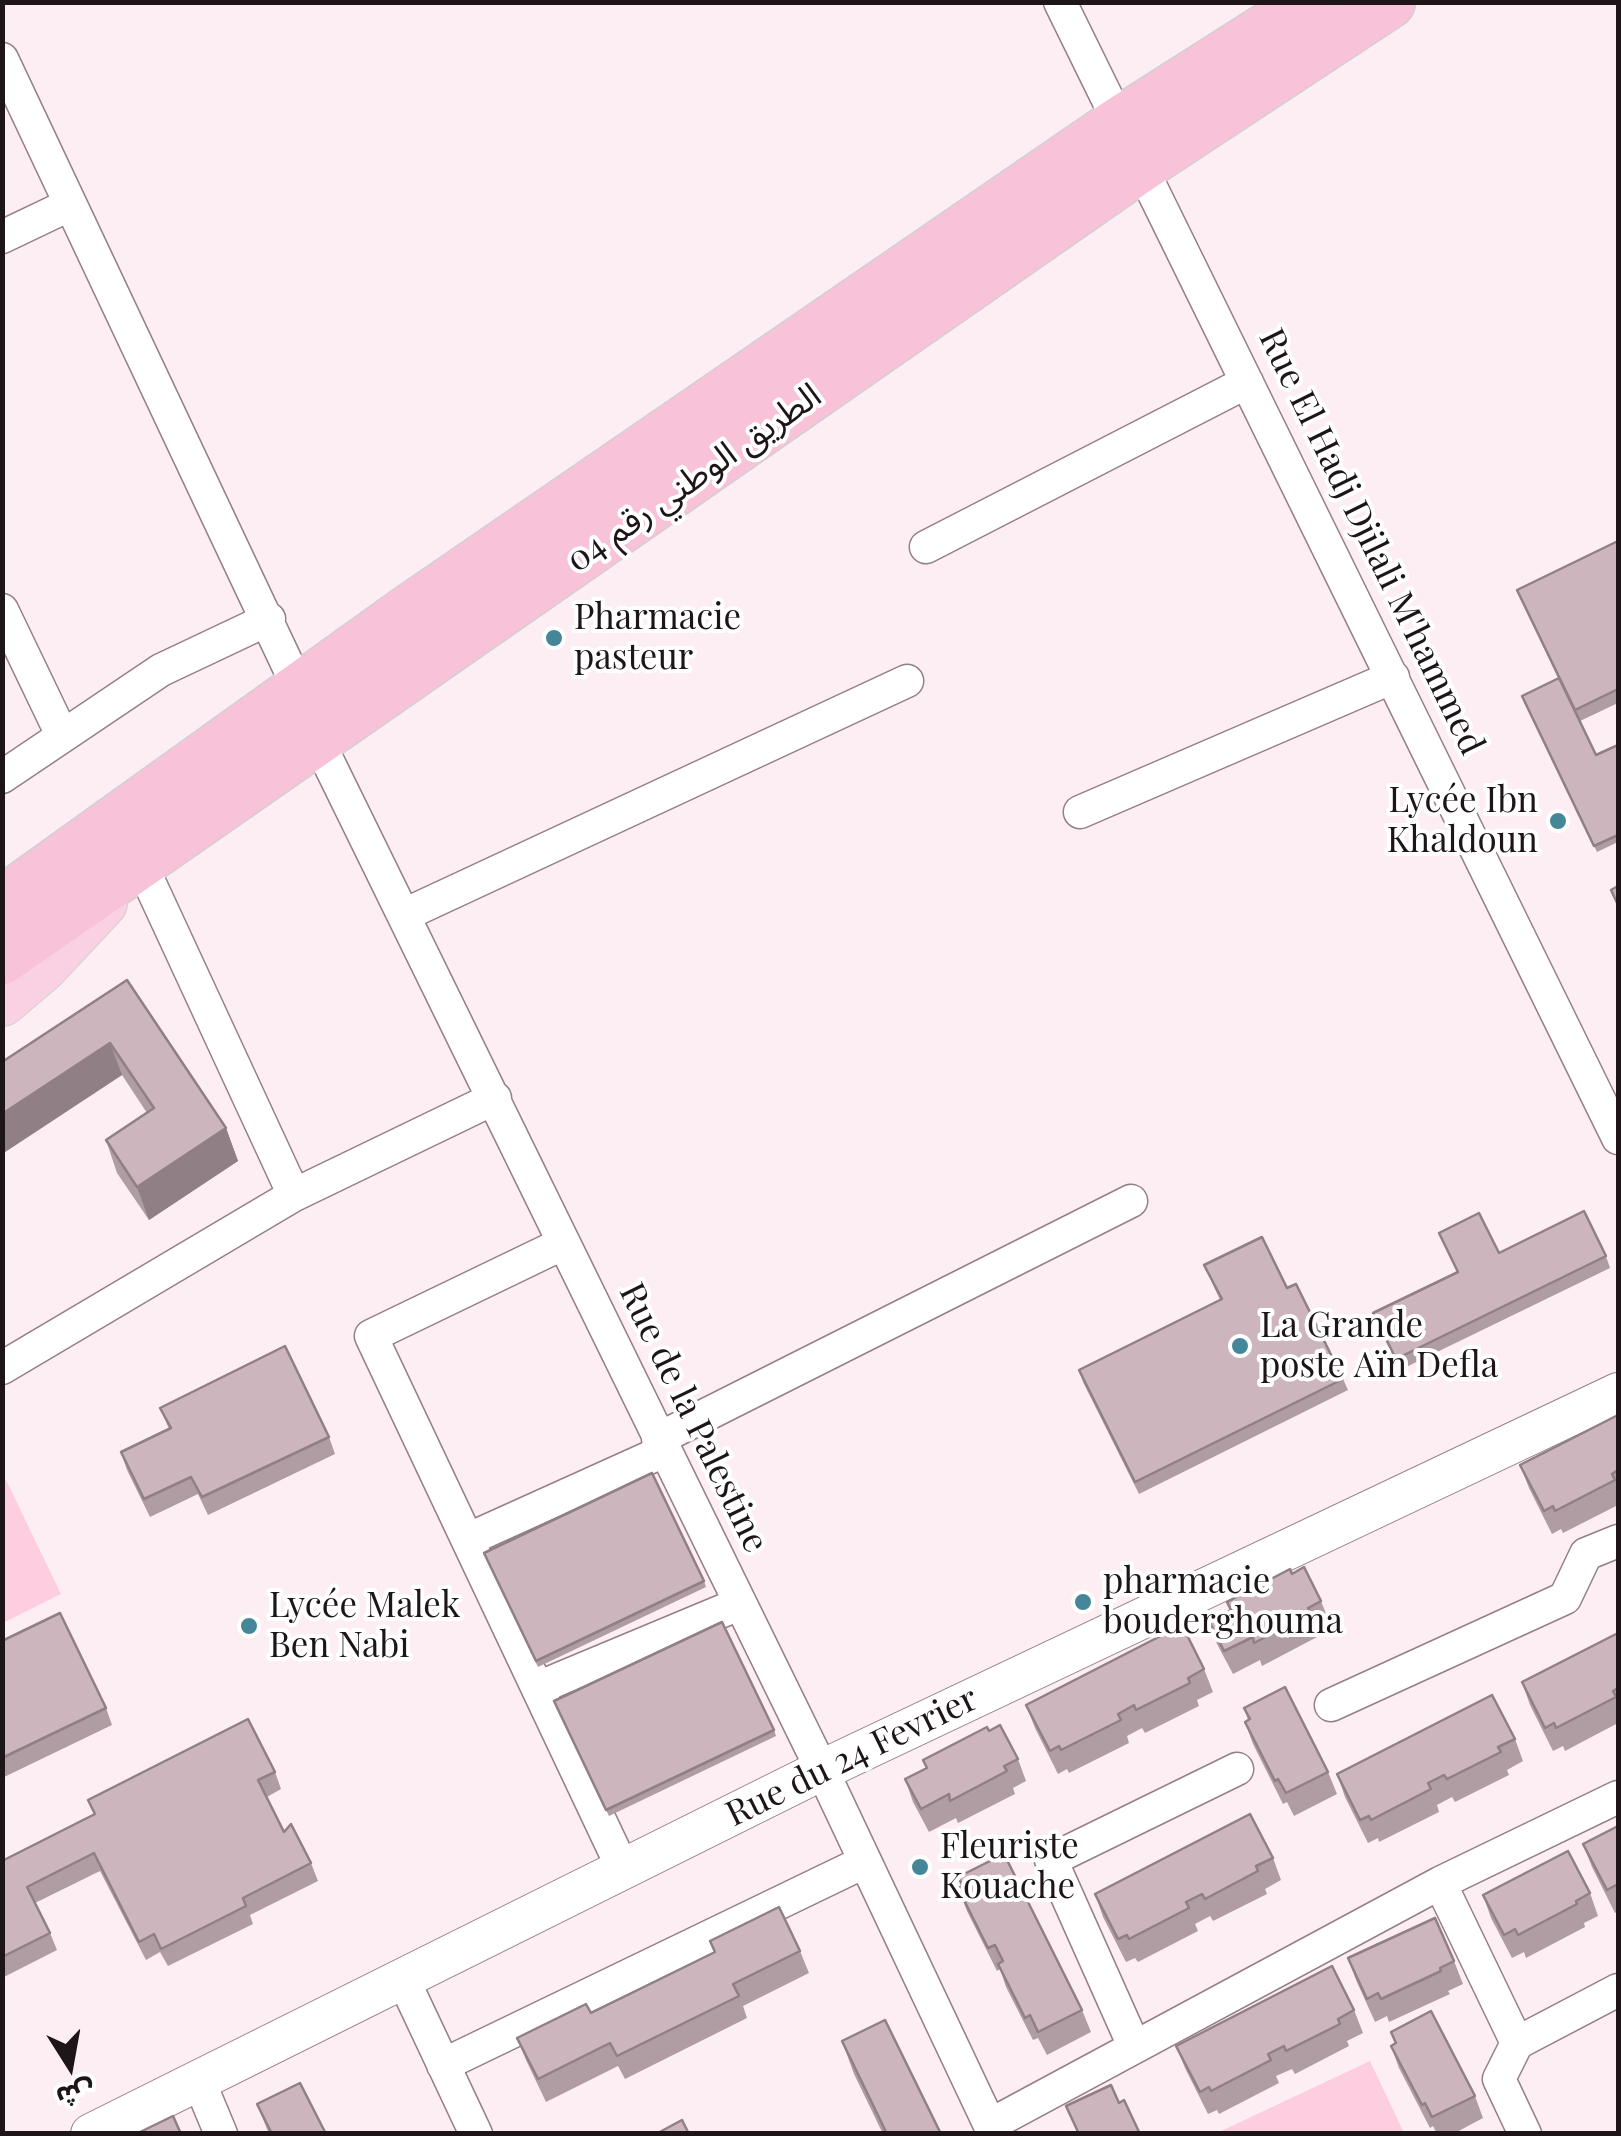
<!DOCTYPE html>
<meta charset="utf-8">
<style>
body{margin:0}
#map{position:relative;width:1621px;height:2136px;overflow:hidden;background:#fdeef3;font-family:"Playfair Display","Noto Sans Arabic",serif}
canvas{display:block}
.frame{position:absolute;inset:0;border:5px solid #1d1518;pointer-events:none}
.north{position:absolute;left:20px;top:2016px;width:100px;height:100px;-webkit-text-stroke:8px #fff;paint-order:stroke;rotate:169deg;font-size:28px;font-weight:700;line-height:40px;text-align:center;color:#1d1518}
.north::after{content:'';display:block;margin:auto;width:35px;height:45px;background:#1d1518;clip-path:polygon(50% 0,100% 100%,50% 72%,0 100%)}
</style>
<div id="map">
<canvas width="1621" height="2136"></canvas>
<div class="frame"></div>
<div class="north">ش</div>
</div>
<script>
const g = document.querySelector('canvas').getContext('2d');
g.lineJoin = 'round';
function paint(path, color) { g.fillStyle = color; g.fill(path, 'evenodd'); }
function trace(path, color, width, dash) { g.strokeStyle = color; g.lineWidth = width; g.lineCap = dash ? 'butt' : 'round'; g.setLineDash(dash || []); g.stroke(path); }
function label(font, color, halo, rows, align = 'center') {
  g.font = font + ' "Playfair Display","Noto Sans Arabic",serif'; g.lineWidth = 8; g.setLineDash([]); g.textBaseline = 'middle'; g.strokeStyle = halo; g.fillStyle = color; for (const [text, x, y, turn = 0] of rows) {
    g.save(); g.translate(x, y); g.rotate((+turn || 0) * Math.PI / 180); g.textAlign = isNaN(turn) ? turn : align; if (halo) g.strokeText(text, 0, 0); g.fillText(text, 0, 0); g.restore();
  }
}
const green = new Path2D(`
 M6 1480 61 1594 3 1623 2 1481Z
 M1370 2061 1404 2133H1217Z`);
const minor = new Path2D(`
 M1060 2 1618 1138
 M2 59 300 691
 M2 237 69 205
 M926 547 1247 382
 M2 610 62 735
 M317 739 822 1770 994 2134
 M2 777 161 670 269 619
 M1080 812 1393 677
 M139 860 294 1195
 M404 915 907 681
 M564 1243 371 1336 623 1869
 M2 1368 294 1195 495 1098
 M658 1439 1131 1201
 M469 1539 664 1451
 M540 1687 739 1604
 M1331 1705 1565 1598 1586 1554 1618 1541
 M1440 1883 1517 2043 1499 2079 1525 2134
 M403 1979 476 2134
 M1517 2043 1618 1990
 M1134 2046 1051 1860 1237 1769
 M443 2065 864 1862
 M198 2079 221 2134
 M990 2125 1440 1883 1618 1797`);
const tertiary = new Path2D(`
 M91 2134 822 1770 1618 1393`);
const primary = new Path2D(`
 M2 1001 41 968 102 903`);
const trunk = new Path2D(`
 M2 903 409 611 1120 123 1310 2
 M2 958 1140 166 1389 2`);
const wall = new Path2D(`
 M1618 541V703L1580 721 1596 755 1618 745V842L1597 852 1524 702 1558 678 1517 590Z
 M127 980 226 1128 238 1161 149 1220 117 1173 106 1140 147 1113 122 1075 2 1154Z
 M1439 1233 1499 1253 1606 1256 1610 1268 1400 1370 1373 1313 1457 1272Z
 M1204 1265 1287 1288 1343 1379 1348 1390 1139 1494 1083 1382 1079 1370 1220 1300Z
 M160 1408 329 1437 335 1454 208 1515 198 1494 150 1517 127 1470 121 1452 169 1429Z
 M1618 1415V1505L1563 1533 1561 1529 1552 1534 1529 1488 1520 1465Z
 M486 1559 704 1581 706 1587 538 1667Z
 M1292 1574 1321 1601 1330 1624 1317 1630 1319 1636 1262 1666 1260 1660 1233 1674 1217 1644 1209 1621 1230 1610 1227 1602Z
 M1618 1633V1723L1565 1751 1563 1746 1553 1751 1530 1705 1522 1682Z
 M2 1641 106 1708 112 1725 2 1778Z
 M1204 1669 1213 1692 1197 1700 1199 1706 1145 1733 1142 1728 1127 1736 1129 1743 1069 1773 1067 1769 1058 1774 1035 1728 1026 1705Z
 M556 1707 774 1730 776 1736 609 1816Z
 M1244 1708 1328 1772 1337 1794 1294 1816 1287 1802 1283 1804 1253 1744 1245 1722 1248 1720Z
 M989 1731 1018 1759 1026 1781 1013 1788 1015 1794 958 1823 956 1818 929 1832 913 1802 905 1779 926 1768 923 1760Z
 M1515 1739 1523 1761 1507 1770 1509 1775 1455 1802 1452 1797 1437 1805 1439 1812 1379 1842 1378 1838 1368 1843 1345 1797 1337 1774Z
 M275 1772 281 1789 267 1797 284 1832 311 1863 318 1881 250 1915 253 1924 168 1966 160 1952 146 1960 100 1871 35 1903 50 1933 57 1950 2 1978V1861L94 1814 88 1800Z
 M1618 1826V1911L1615 1913 1592 1867 1583 1844Z
 M1273 1858 1281 1880 1265 1889 1267 1894 1213 1921 1210 1916 1195 1924 1198 1931 1138 1962 1135 1958 1126 1962 1103 1917 1095 1894Z
 M958 1877 1082 2010 1091 2032 1047 2055 1038 2038 1033 2040 1006 1987 1000 1969 997 1971 967 1911 958 1888 961 1887Z
 M1590 1893 1598 1916 1584 1923 1585 1927 1526 1958 1524 1952 1512 1958 1491 1918 1483 1895Z
 M710 1941 800 1951 809 1973 743 2006 747 2018 625 2079 618 2066 546 2102 526 2060 517 2038 591 2013 714 1952Z
 M1348 1958 1454 1961 1463 1984 1448 1991 1450 1994 1389 2022 1387 2016 1375 2022 1356 1980Z
 M1354 2010 1363 2033 1347 2041 1349 2046 1295 2074 1292 2069 1276 2076 1279 2083 1219 2114 1217 2110 1208 2114 1185 2068 1176 2046Z
 M1391 2032 1475 2096 1483 2118 1453 2134H1437L1433 2126 1430 2128 1399 2068 1391 2046 1395 2044Z
 M842 2041 941 2134H883L854 2074Z
 M257 2104 326 2134H269Z`);
const shadedWall = new Path2D(`
 M110 1043 122 1075 2 1154V1114Z
 M226 1128 238 1161 149 1220 137 1187Z`);
const building = new Path2D(`
 M1618 541V689L1575 710 1517 590Z
 M1559 678 1596 755 1618 745V835L1594 846 1522 696Z
 M1618 886V905L1611 890Z
 M127 980 226 1128 137 1187 106 1140 154 1108 110 1043 2 1114V1062Z
 M1584 1211 1606 1256 1396 1359 1373 1313 1458 1272 1439 1233 1479 1213 1499 1253Z
 M1262 1237 1287 1288 1296 1284 1343 1379 1135 1482 1079 1370 1222 1299 1204 1265Z
 M285 1346 329 1437 202 1497 191 1477 144 1499 121 1452 171 1428 160 1408Z
 M1618 1415V1470L1612 1474 1615 1480 1555 1511 1553 1506 1544 1511 1520 1465Z
 M652 1473 704 1581 536 1661 484 1553Z
 M1304 1567 1321 1601 1308 1608 1311 1613 1254 1643 1253 1637 1224 1651 1209 1621 1231 1610 1227 1602 1290 1569 1292 1574Z
 M60 1613 106 1708 2 1758V1641Z
 M722 1622 774 1730 606 1810 554 1701Z
 M1182 1625 1204 1669 1188 1678 1190 1683 1136 1710 1134 1705 1118 1714 1121 1720 1061 1750 1059 1746 1050 1751 1026 1705Z
 M1618 1633V1688L1613 1691 1616 1697 1556 1728 1554 1723 1545 1728 1522 1682Z
 M1285 1687 1328 1772 1286 1793 1278 1779 1275 1781 1245 1722 1250 1719 1244 1708Z
 M1492 1695 1515 1739 1498 1747 1501 1752 1447 1779 1444 1775 1428 1783 1431 1789 1371 1820 1369 1816 1360 1820 1337 1774Z
 M248 1719 275 1772 258 1780 284 1832 291 1824 311 1863 243 1898 246 1906 161 1949 154 1934 139 1942 94 1853 27 1887 50 1933 2 1957V1861L95 1814 88 1800Z
 M1000 1725 1018 1759 1004 1766 1007 1771 950 1801 949 1794 921 1809 905 1779 927 1768 923 1760 987 1727 989 1731Z
 M1250 1814 1273 1858 1256 1866 1258 1871 1205 1899 1202 1894 1186 1902 1189 1908 1129 1939 1127 1935 1118 1939 1095 1894Z
 M1618 1826V1889L1616 1885 1607 1890 1583 1844Z
 M1568 1851 1590 1893 1576 1901 1577 1904 1518 1935 1515 1929 1504 1935 1483 1895Z
 M1004 1854 1082 2010 1038 2032 1030 2015 1025 2018 998 1964 1003 1961 995 1945 988 1948 958 1888 963 1886 958 1877Z
 M779 1907 800 1951 733 1984 739 1996 617 2056 610 2043 538 2079 517 2038 586 2004 591 2013 715 1952 710 1941Z
 M1435 1918 1454 1961 1440 1968 1441 1971 1381 1999 1378 1993 1367 1999 1348 1958Z
 M1332 1966 1354 2010 1338 2019 1340 2024 1286 2051 1284 2046 1268 2054 1271 2060 1211 2091 1209 2087 1200 2092 1176 2046Z
 M1431 2011 1475 2096 1432 2117 1425 2103 1422 2105 1391 2046 1396 2043 1391 2032Z
 M885 2020 941 2134H887L842 2041Z
 M300 2083 326 2134H272L257 2104Z
 M1111 2085 1119 2103 1124 2100 1140 2134H1079L1066 2106Z
 M173 2116 181 2134H136Z
 M682 2120 689 2134H656Z`);
const markers = [
 [554,638,10,"#458698"],
 [1558,821,10,"#458698"],
 [1240,1346,10,"#458698"],
 [1083,1602,10,"#458698"],
 [249,1626,10,"#458698"],
 [920,1867,10,"#458698"]
];
const streetNames = [
 ["الطريق الوطني رقم 04",694,478,-35],
 ["Rue El Hadj Djilali M'hammed",1371,542,64],
 ["Rue de la Palestine",693,1418,64],
 ["Rue du 24 Fevrier",852,1757,-26]
];
const poiNames = [
 ["Pharmacie",574,618],
 ["pasteur",574,658],
 ["Lycée Ibn",1538,801,"right"],
 ["Khaldoun",1538,841,"right"],
 ["La Grande",1260,1326],
 ["poste Aïn Defla",1260,1366],
 ["pharmacie",1103,1582],
 ["bouderghouma",1103,1622],
 ["Lycée Malek",269,1606],
 ["Ben Nabi",269,1646],
 ["Fleuriste",940,1847],
 ["Kouache",940,1887]
];
paint(green, '#fdcde0');
trace(minor, '#957f87', 35);
trace(tertiary, '#957f87', 42);
trace(primary, '#d2d0d1', 52);
trace(trunk, '#d2d0d1', 55);
trace(minor, '#fff', 32);
trace(tertiary, '#fff', 40);
trace(primary, '#fad1e2', 50);
trace(trunk, '#f8c2d8', 52);
paint(wall, '#b09ca3');
paint(shadedWall, '#907f85');
paint(building, '#cdb5be');
trace(building, '#907f85', 2.5);
for (const [x, y, r, color] of markers) { const dot = new Path2D(); dot.arc(x, y, r, 0, 2 * Math.PI); g.fillStyle = color; g.fill(dot); trace(dot, '#fff', 4); }
label('35px', '#1d1518', '#fff', streetNames);
label('35px', '#1d1518', '#fff', poiNames, 'left');
</script>
